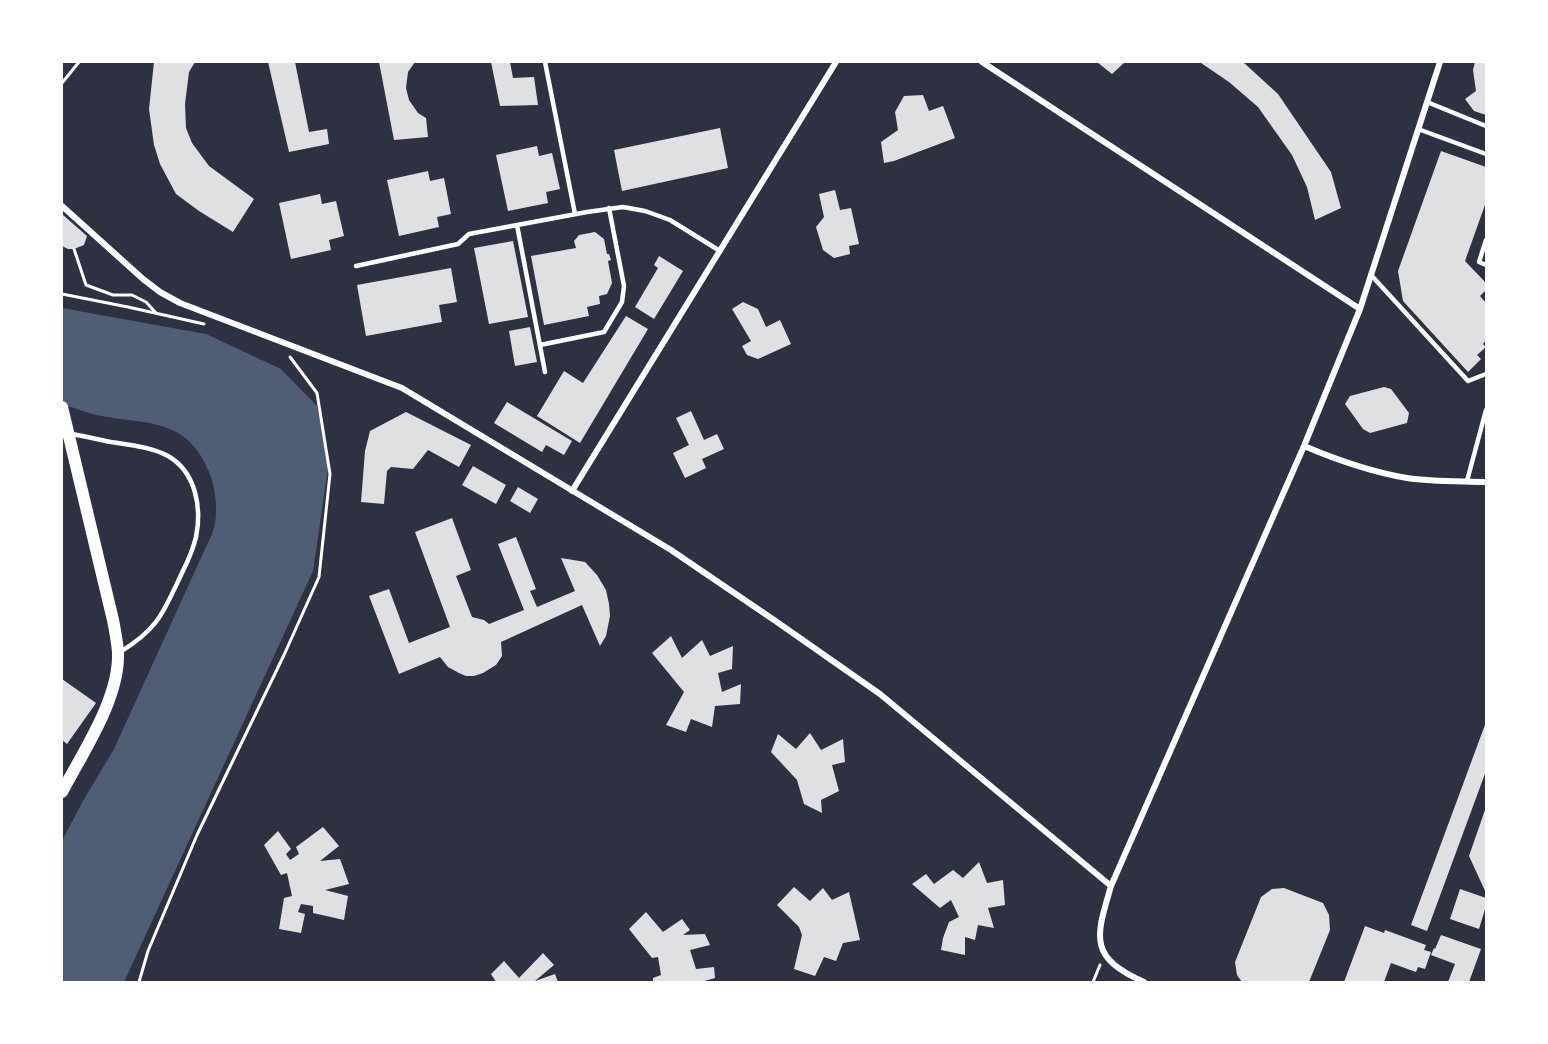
<!DOCTYPE html>
<style>
body{margin:0}
#map{position:relative;width:1548px;height:1044px;overflow:hidden;background:#2d3142;font-family:Manrope,sans-serif}
canvas{display:block}
.frame{position:absolute;inset:0;border:63px solid #fff;pointer-events:none}
</style>
<div id="map">
<canvas width="1548" height="1044"></canvas>
<div class="frame"></div>
</div>
<script>
const g = document.querySelector('canvas').getContext('2d');
g.lineJoin = 'round';
function paint(path, color) { g.fillStyle = color; g.fill(path, 'evenodd'); }
function trace(path, color, width, dash) { g.strokeStyle = color; g.lineWidth = width; g.lineCap = dash ? 'butt' : 'round'; g.setLineDash(dash || []); g.stroke(path); }
const water = new Path2D(`
 M62 308 206 334 281 369 317 406 329 462 313 571 124 982H62V841L84 799 114 749 205 549C209 541 214 531 215 523 218 508 215 486 209 472 186 414 142 426 92 414 82 411 72 407 62 404Z`);
const building = new Path2D(`
 M154 62H195L189 72 185 104 186 128 192 143 209 166 254 199 233 232 199 211 176 194 160 164 154 145 149 109Z
 M268 62H295L309 132 327 129 329 144 289 152Z
 M379 62H415L408 72 406 88 409 100 418 113 426 118 428 137 394 140Z
 M491 62H510L513 78 534 77 538 105 500 106Z
 M1097 62H1125L1112 74Z
 M1202 62H1243L1278 94 1331 172 1341 208 1315 220 1307 187 1292 155 1258 107 1229 82 1201 63Z
 M1475 62H1486V115L1474 111 1465 99 1476 91 1473 70Z
 M923 95 929 111 943 106 955 138 894 161 884 163 881 142 898 130 895 112 904 96Z
 M720 128 728 168 622 191 614 150Z
 M537 146 539 156 552 153 560 189 546 192 548 203 508 211 496 155Z
 M1441 151 1486 167V202L1465 261 1486 283V290L1480 296 1486 303V340L1483 344 1486 347 1477 355 1481 359 1468 372 1403 301 1398 271Z
 M428 171 430 181 444 178 451 214 437 217 439 227 399 236 387 180Z
 M835 190 840 210 851 208 859 244 849 246 850 254 834 258 823 250 816 227 824 217 819 194Z
 M320 194 322 204 336 201 344 236 329 240 331 250 291 259 279 203Z
 M63 215 87 236 84 245 74 249H68L62 246V217Z
 M595 232 604 239 607 254H609L611 260 608 261 612 283 607 294 599 296 600 304 587 307 589 316 544 325 531 256 576 248 574 241 579 235Z
 M513 241 528 317 489 324 474 248Z
 M659 256 683 271 654 319 635 307 658 268 654 265Z
 M451 268 457 302 439 305 442 322 366 336 357 285Z
 M743 302 758 309 766 327 780 320 791 344 758 359 747 355 742 346 751 341 732 309Z
 M626 316 648 329 580 443 537 416 564 371 583 383Z
 M530 327 537 362 515 366 509 331Z
 M1384 387 1391 389 1409 413 1407 423 1370 433 1363 429 1345 404 1350 396Z
 M507 402 572 441 564 455 546 445 542 452 494 423Z
 M691 411 704 440 717 434 724 449 702 459 706 468 685 478 673 453 689 445 676 418Z
 M406 412 471 445 459 467 428 450 413 469 391 467 387 471 384 504 361 502 365 451 370 431Z
 M473 466 506 485 496 504 462 485Z
 M518 487 538 499 530 513 510 501Z
 M452 518 471 570 456 576 472 617 484 620 489 624 524 610 498 544 516 537 536 589 530 591 537 607 575 591 561 558 585 562 597 575 606 590 609 604 610 616 606 636 600 646 582 605 501 642 502 656 496 665 483 673 474 676H466L459 673 448 667 440 657 399 674 369 596 389 589 409 643 450 627 415 532Z
 M671 636 682 658 702 640 710 656 733 646 732 669 718 673 722 692 741 684 740 704 715 706 712 727 691 719 686 732 666 725 684 692 652 653Z
 M62 679 96 703 67 744 62 740Z
 M1486 722V771L1427 931 1411 925Z
 M810 733 821 750 843 739 845 762 832 765 839 791 821 800 822 813 804 804 797 780 771 752 778 734 796 749Z
 M1486 807V893L1469 856Z
 M323 827 339 846 320 861 340 859 349 884 325 890 348 896 344 920 313 913V906L301 904 298 912 305 914 301 933 279 929 284 898 292 896 287 873 281 875 264 845 278 831 291 849 286 854 290 860 299 854 296 847Z
 M979 862 987 883 1003 880 1005 905 988 908 994 928 978 925 975 940 965 937V955L941 950 943 938 949 922 959 917 951 900 940 908 912 884 926 874 934 884 953 870 963 878Z
 M794 887 810 901 823 888 832 900 849 892 860 940 843 943 836 961 824 957 815 976 794 969 802 935 799 927 777 905Z
 M1284 888 1323 903 1329 915 1330 930 1309 982H1242L1237 975 1235 962 1261 897 1272 889Z
 M1460 889 1486 898V906L1479 929 1450 919Z
 M646 912 663 932 682 919 690 930 683 935 705 934 710 945 690 950 696 969 714 967 715 978 701 982H653V978L661 975 658 957 652 958 629 929Z
 M1365 926 1384 933 1385 930 1426 945 1424 950 1431 952 1425 969 1418 967 1416 972 1391 963 1384 982H1344Z
 M1441 935 1481 949 1469 982H1448L1455 964 1431 955 1434 948 1435 949Z
 M543 953 554 965 535 981 555 974 558 982H496L491 974 504 961 519 978Z`);
const path = new Path2D(`
 M62 83 79 62
 M74 249 86 285 113 295H132L146 302 156 313
 M62 294 128 307 204 324
 M139 982 148 951 197 835 284 655 319 577 330 474 317 393 290 357
 M1093 982 1100 965`);
const service = new Path2D(`
 M545 62 575 214
 M1427 102 1486 126
 M1418 129 1486 154
 M517 225 545 372
 M1486 240 1479 262 1486 265
 M356 266 458 244 469 234 587 212 623 207 645 211 670 220 720 251
 M1371 275 1468 381 1486 374
 M540 345 604 332 622 302 624 286 609 208
 M62 433C78 434 95 439 111 442 130 445 151 447 168 456 196 472 202 508 196 537 193 550 187 563 181 575 163 613 158 629 120 652
 M1467 481 1486 410`);
const minor = new Path2D(`
 M982 62 1360 309
 M62 206 143 279 160 292 180 303 402 388 671 550 777 622 880 694 1111 886
 M1304 446C1337 460 1371 472 1407 478 1433 482 1460 481 1486 482
 M572 491 836 62
 M1144 982C1088 957 1096 937 1111 886L1304 446 1360 309 1440 62`);
const secondary = new Path2D(`
 M62 407 113 620C115 630 117 641 118 652 120 698 83 752 62 792`);
paint(water, '#4f5d75');
paint(building, '#e0e0e3');
trace(path, '#fff', 3);
trace(service, '#fff', 4.5);
trace(minor, '#fff', 6);
trace(secondary, '#fff', 12);
</script>
